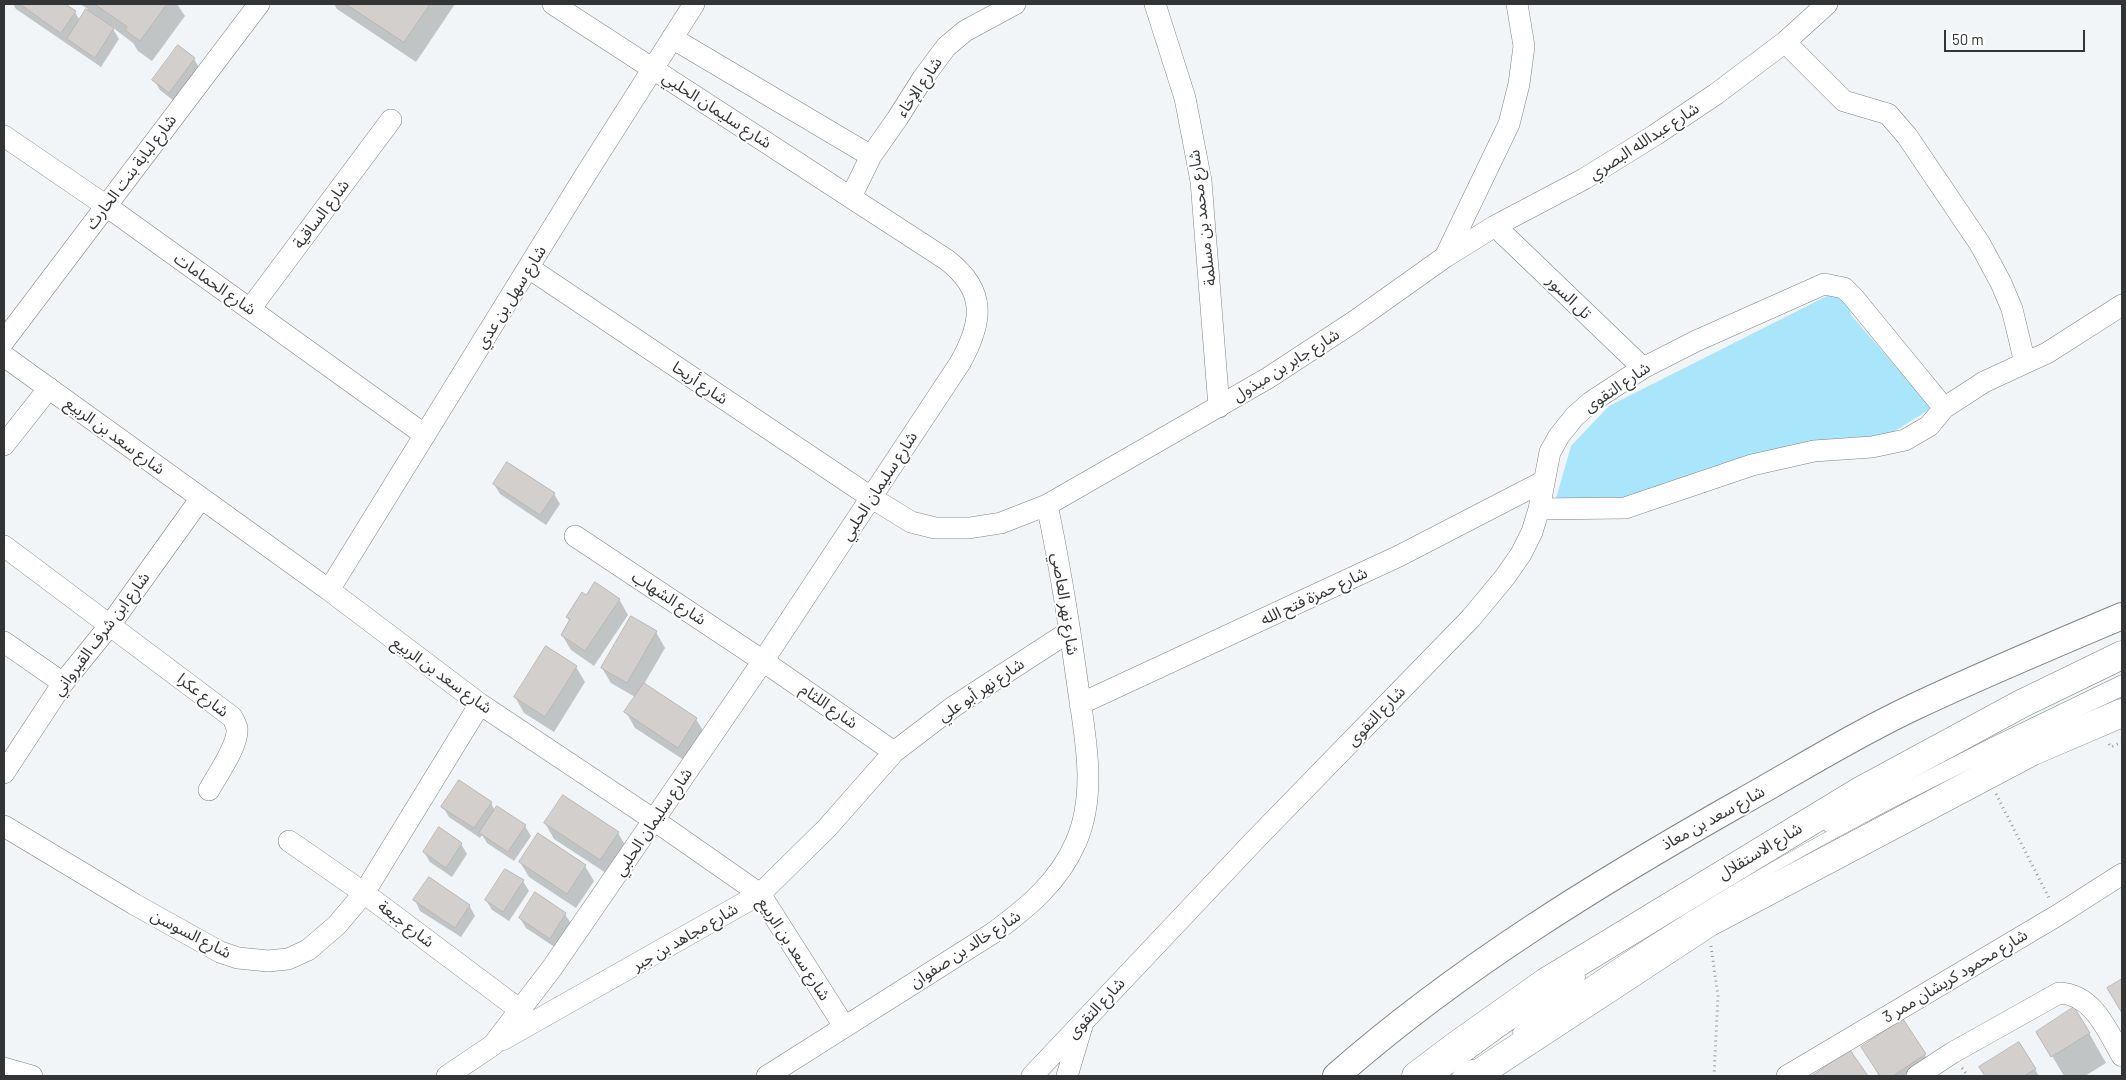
<!DOCTYPE html>
<meta charset="utf-8">
<style>
body{margin:0}
#map{position:relative;width:2126px;height:1080px;overflow:hidden;background:#f1f5f7;font-family:Barlow,sans-serif}
canvas{display:block}
.frame{position:absolute;inset:0;border:5px solid #333435;pointer-events:none}
.scale{position:absolute;left:1944px;top:30px;width:141px;height:22px;box-sizing:border-box;border:2px solid #333435;border-top:0;padding-left:6px;font-size:15px;line-height:18px;white-space:nowrap;color:#333435;-webkit-text-stroke:4px #fff;paint-order:stroke}
</style>
<div id="map">
<canvas width="2126" height="1080"></canvas>
<div class="frame"></div>
<div class="scale">50 m</div>
</div>
<script>
const g = document.querySelector('canvas').getContext('2d');
g.lineJoin = 'round';
function paint(path, color) { g.fillStyle = color; g.fill(path, 'evenodd'); }
function trace(path, color, width, dash) { g.strokeStyle = color; g.lineWidth = width; g.lineCap = dash ? 'butt' : 'round'; g.setLineDash(dash || []); g.stroke(path); }
function label(font, color, halo, rows, align = 'center') {
  g.font = font + ' Barlow,"Noto Sans Arabic",sans-serif'; g.lineWidth = 4; g.setLineDash([]); g.textBaseline = 'middle'; g.strokeStyle = halo; g.fillStyle = color; for (const [text, x, y, turn = 0] of rows) {
    g.save(); g.translate(x, y); g.rotate((+turn || 0) * Math.PI / 180); g.textAlign = isNaN(turn) ? turn : align; if (halo) g.strokeText(text, 0, 0); g.fillText(text, 0, 0); g.restore();
  }
}
const green = new Path2D(`
 M1831 294 1846 298 1851 315 1932 408 1880 440 1742 472 1645 510 1555 502 1571 446 1609 406Z`);
const shadow = new Path2D(`
 M13 4H63L75 12 80 21 88 9 80 4H177L185 16 152 61 138 51 133 43 112 27 119 39 101 67 16 9Z
 M334 4H455L416 62 337 9Z
 M194 59 200 69 175 102 160 90 154 80Z
 M494 484 554 494 560 504 546 525 500 494Z
 M587 597 619 599 628 615 594 666 571 650 562 635 570 622 567 617Z
 M631 617 656 632 665 648 644 684 696 719 705 734 687 762 635 728 626 712 635 697 611 683 602 668Z
 M576 667 585 682 554 732 524 713 515 697Z
 M491 803 495 811 497 808 525 826 531 836 514 861 487 843 482 835 480 838 449 817 443 807Z
 M545 823 618 833 627 848 609 875 554 839Z
 M461 844 467 854 452 877 430 862 424 852Z
 M520 862 585 866 594 881 576 908 529 877Z
 M523 881 529 891 509 921 492 910 486 900Z
 M415 900 469 905 475 916 461 937 420 911Z
 M565 914 571 924 556 948 526 928 520 918Z
 M2038 1032 2089 1033 2106 1063 2085 1076H2064Z
 M2019 1043 2039 1076H1986L1980 1067Z
 M1863 1048 1925 1055 1937 1076H1879Z
 M1850 1052 1866 1076H1815Z`);
const building = new Path2D(`
 M20 4H65L76 11 61 33Z
 M95 4H167L140 41 125 30 127 27Z
 M346 4H430L404 42Z
 M86 9 114 28 95 58 67 39Z
 M178 45 195 58 169 93 152 80Z
 M507 462 555 493 540 515 493 484Z
 M595 582 620 599 585 651 561 635 570 619 566 617 582 592 586 595Z
 M631 616 657 631 627 683 601 668Z
 M546 646 577 666 545 717 514 697Z
 M644 683 697 718 678 748 624 712Z
 M459 780 492 802 474 828 441 807Z
 M563 795 619 832 600 860 544 823Z
 M497 806 526 825 508 852 479 833Z
 M439 827 462 843 446 868 423 852Z
 M538 833 586 865 567 894 519 862Z
 M505 869 524 880 503 912 485 900Z
 M429 877 470 905 455 928 413 900Z
 M535 892 566 913 550 939 519 918Z
 M2122 979V1013L2107 988Z
 M2074 1007 2090 1033 2051 1057 2036 1032Z
 M1903 1019 1926 1054 1893 1076H1880L1861 1047Z
 M2019 1042 2036 1069 2024 1076H1985L1979 1067Z
 M1850 1050 1868 1076H1812Z`);
const path = new Path2D(`
 M2109 744 2111 747 2122 742
 M1996 794 2049 898
 M1711 946 1718 996 1714 1076
 M1962 1068 1968 1076`);
const service = new Path2D(`
 M1828 827 1992 743 2122 680
 M1518 1032C1627 954 1743 881 1861 819 1947 773 2034 732 2122 691
 M1440 1076 1499 1033 1580 977
 M1457 1076 1472 1065`);
const minor = new Path2D(`
 M1155 4 1185 98 1201 181 1219 407
 M672 38 871 156
 M4 136 105 205 425 435
 M851 197 871 156 897 119 923 78 946 47 965 31 1015 4
 M1495 226 1643 368
 M1445 257 1495 226 1584 179 1655 135 1716 94 1785 42 1827 4
 M529 268 872 498 911 522 935 528H969L1001 523 1047 505 1268 378 1355 321 1445 257 1509 124 1519 84 1524 46 1517 4
 M250 309 391 120
 M4 341 259 4
 M4 356 329 590 480 704 654 820 760 894 844 1026
 M2025 363 2047 353 2122 305
 M4 445 49 388
 M1539 509 1625 508 1752 465 1814 451 1872 447 1905 440 1929 426 1944 408
 M575 536 763 661 894 752
 M4 546 232 717C234 720 236 725 237 728 239 745 217 775 209 790
 M329 590 586 174 694 4
 M4 642 63 683
 M1080 704 1399 556 1544 481
 M4 773 63 683 110 625 201 498
 M4 826 134 904 220 952 238 958 268 961 288 959 308 950 337 925 364 893 480 704
 M289 841 364 893 520 1010
 M502 1040 760 894 827 828 894 752 953 707 1070 631
 M4 1068 32 1076
 M447 1076 493 1045 552 968 763 661 960 363C983 322 987 291 947 260L553 4
 M767 1076 993 933C1027 908 1059 882 1076 842 1099 790 1083 727 1076 673 1068 617 1059 561 1047 505
 M1032 1076 1254 841 1471 618 1505 577 1521 554 1532 532 1539 509 1550 452 1559 436 1575 416 1591 402 1643 368 1696 341 1824 284 1844 288 1853 297 1944 408 1984 382 2025 363 2012 309 2001 283 1980 244 1907 136 1888 114 1844 101 1785 42
 M1067 1076 1082 1026
 M1787 1076 2058 915 2122 874
 M1917 1076 1952 1053 2059 993C2093 994 2107 1030 2122 1056`);
const tertiary = new Path2D(`
 M1336 1076C1459 968 1600 882 1743 801 1800 769 1856 734 1916 706 1984 674 2053 645 2122 616`);
const trunk = new Path2D(`
 M1416 1076 1457 1045 1546 982 1862 790 2021 704 2122 655
 M1475 1076 1708 923 2033 751 2122 713`);
const streetNames = [
 ["شارع الإخاء",919,87,-56],
 ["شارع سليمان الحلبي",717,110,33],
 ["شارع عبدالله البصري",1644,141,-33],
 ["شارع لبابة بنت الحارث",131,172,-53],
 ["شارع الساقية",321,214,-53],
 ["شارع محمد بن مسلمة",1202,218,-97],
 ["شارع الحمامات",215,284,35],
 ["شارع سهل بن عدي",511,297,-58],
 ["تل السور",1569,297,44],
 ["شارع جابر بن مبذول",1286,365,-32],
 ["شارع أريحا",700,383,34],
 ["شارع التقوى",1617,387,-34],
 ["شارع سعد بن الربيع",115,436,36],
 ["شارع سليمان الحلبي",879,486,-57],
 ["شارع حمزة فتح الله",1314,596,-25],
 ["شارع الشهاب",669,598,33],
 ["شارع نهر العاصي",1065,604,81],
 ["شارع ابن شرف القيرواني",101,634,-53],
 ["شارع سعد بن الربيع",442,675,36],
 ["شارع نهر أبو علي",981,690,-34],
 ["شارع عكرا",203,695,38],
 ["شارع اللثام",829,706,35],
 ["شارع التقوى",1376,716,-46],
 ["شارع سعد بن معاذ",1713,818,-29],
 ["شارع سليمان الحلبي",653,822,-56],
 ["شارع الاستقلال",1760,851,-31],
 ["شارع جبعة",406,924,37],
 ["شارع السوسن",191,934,27],
 ["شارع مجاهد بن جبر",685,937,-30],
 ["شارع سعد بن الربيع",794,949,57],
 ["شارع خالد بن صفوان",965,949,-33],
 ["شارع محمود كريشان ممر 3",1955,976,-31],
 ["شارع التقوى",1096,1008,-47]
];
paint(green, '#a9e5fb');
paint(shadow, '#0003');
paint(building, '#d3cfcd');
trace(building, '#b9b6b4', 1);
trace(service, '#7f8384', 11);
trace(minor, '#7f8384', 22);
trace(tertiary, '#7f8384', 28);
trace(trunk, '#7f8384', 29);
trace(path, '#979a9c', 3, [1, 4]);
trace(service, '#fff', 10);
trace(minor, '#fff', 21);
trace(tertiary, '#fff', 26);
trace(trunk, '#fff', 28);
label('16px', '#333435', '#fff', streetNames);
</script>
